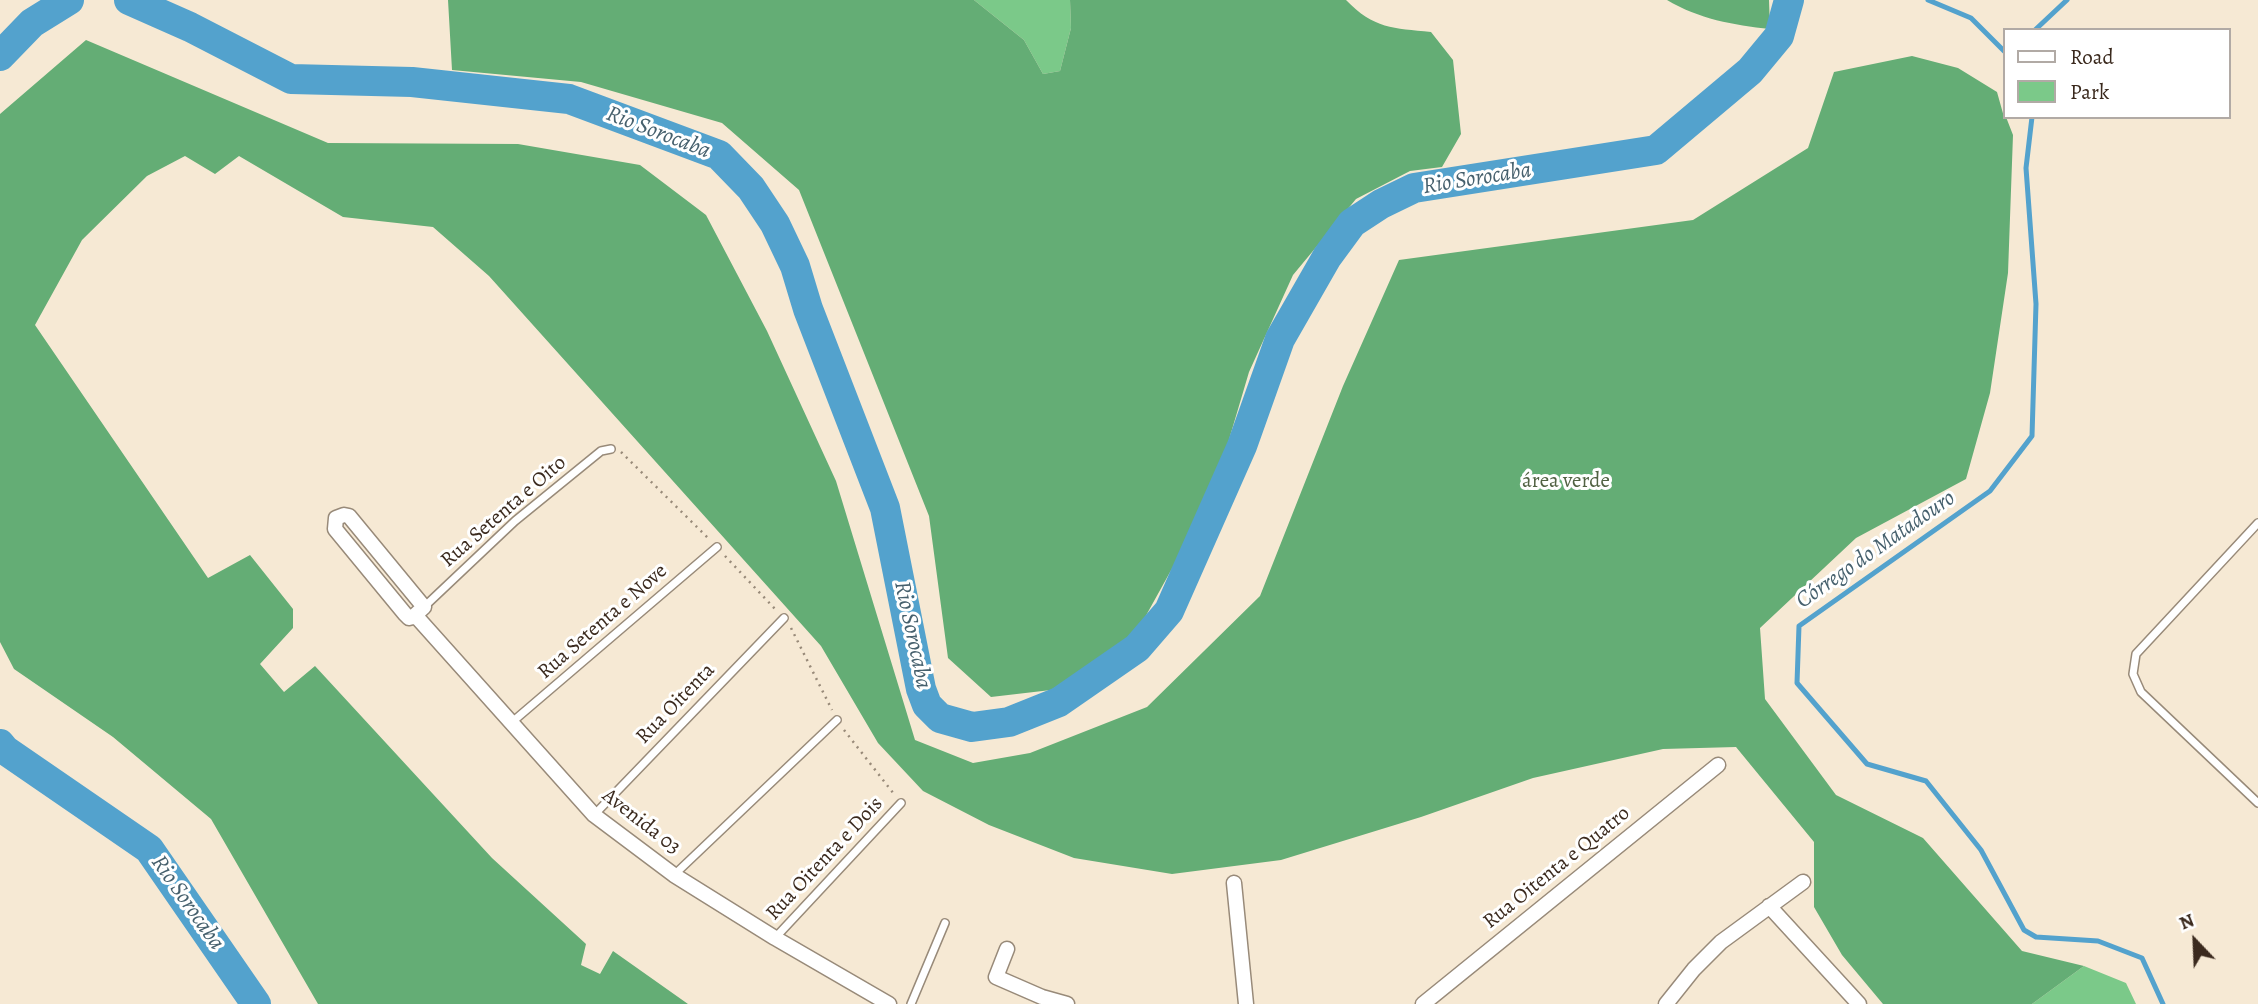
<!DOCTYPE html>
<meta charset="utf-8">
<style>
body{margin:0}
#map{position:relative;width:2258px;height:1004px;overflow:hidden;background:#f6e9d4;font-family:Alegreya,serif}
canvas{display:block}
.legend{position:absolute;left:2003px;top:28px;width:228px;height:91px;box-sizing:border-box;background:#fff;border:2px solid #b1aaa5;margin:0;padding:9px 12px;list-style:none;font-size:21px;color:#3b2a1e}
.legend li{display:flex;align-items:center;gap:14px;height:35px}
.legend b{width:35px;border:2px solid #b1aaa5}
.north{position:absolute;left:2160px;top:906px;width:70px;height:70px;-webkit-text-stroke:5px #fff;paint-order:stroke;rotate:337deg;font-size:19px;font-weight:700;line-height:28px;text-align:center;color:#3b2a1e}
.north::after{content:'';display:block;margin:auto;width:24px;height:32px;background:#3b2a1e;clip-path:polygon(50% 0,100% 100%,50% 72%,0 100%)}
</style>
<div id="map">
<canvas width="2258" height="1004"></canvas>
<ul class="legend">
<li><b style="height:9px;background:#fff"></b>Road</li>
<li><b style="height:19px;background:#7bc989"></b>Park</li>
</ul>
<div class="north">N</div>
</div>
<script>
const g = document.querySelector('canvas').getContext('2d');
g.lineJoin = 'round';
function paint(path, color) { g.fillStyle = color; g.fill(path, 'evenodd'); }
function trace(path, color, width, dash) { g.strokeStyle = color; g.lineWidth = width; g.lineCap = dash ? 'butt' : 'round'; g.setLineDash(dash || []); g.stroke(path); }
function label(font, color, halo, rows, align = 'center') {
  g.font = font + ' Alegreya,serif'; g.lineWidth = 6; g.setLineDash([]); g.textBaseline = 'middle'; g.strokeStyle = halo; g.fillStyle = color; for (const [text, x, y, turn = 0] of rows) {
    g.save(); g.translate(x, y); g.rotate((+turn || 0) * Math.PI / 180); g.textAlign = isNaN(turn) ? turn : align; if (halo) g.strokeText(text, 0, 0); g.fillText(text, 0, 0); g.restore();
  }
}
const green = new Path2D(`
 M974 0H1070L1071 28 1060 71 1043 74 1024 40Z
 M2084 966 2126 983 2136 1004H2032Z`);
const forest = new Path2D(`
 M448 0H974L1024 40 1043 74 1060 71 1071 28 1070 0H1346C1374 29 1393 28 1431 32L1453 60 1461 134 1442 167 1410 171 1356 199 1293 275 1249 372 1228 443 1190 536 1133 639 1051 690 991 697 948 658 929 516 799 190 722 123 581 82 452 70Z
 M1667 0H1769L1770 29C1733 25 1699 19 1667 0Z
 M86 40 328 143 518 144 640 165 706 215 767 331 836 481 915 740 973 763 1030 753 1147 707 1260 596 1343 386 1399 260 1693 220 1808 148 1834 72 1912 56 1958 68 1997 92 2004 117H2006L2013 135 2008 273 1990 393 1966 479 1856 538 1760 628 1765 699 1836 795 1923 838 2022 951 2084 966 2032 1004H1883L1842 955 1814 907V842L1736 747 1663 749 1533 778 1421 817 1281 860 1172 874 1074 858 989 825 923 791 878 743 821 646 489 276 433 227 343 217 239 156 215 174 185 156 147 176 82 240 35 325 208 578 250 555 293 609V628L260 664 284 692 315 666 492 858 586 944 581 965 600 974 613 951 688 1004H318L211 819 113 737 14 669 0 642V114Z`);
const stream = new Path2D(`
 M1928 0 1971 18 2004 51
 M2035 30 2067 0
 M2032 117 2026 168 2036 304 2032 436 1990 491 1799 626 1797 683 1867 764 1926 781 1981 850 2024 930 2036 937 2098 941 2142 958 2163 1004`);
const river = new Path2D(`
 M129 0 190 27 291 79 412 82 569 99 719 155 751 188 775 224 795 266 808 309 885 508 921 689 927 705 940 718 972 727 1009 722 1059 702 1137 648 1169 611 1242 446 1280 339 1327 257 1352 223 1381 204 1414 188 1656 150 1750 71 1779 36 1789 0
 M0 56 32 23 69 0
 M0 744 5 750 149 849 256 1004`);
const path = new Path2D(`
 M621 452 708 538
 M725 556 776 610
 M791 628 832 710
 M844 730 894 794`);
const service = new Path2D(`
 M2258 523 2136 654 2133 674 2141 692 2258 803
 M424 607 515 521 601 451 611 449
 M511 723 717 547
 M594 815 784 618
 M674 875 837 720
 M775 938 901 803
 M911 1004 945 923`);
const minor = new Path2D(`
 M344 515 349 516 424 607 413 617 409 618 405 614 335 529 336 518Z
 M415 615 594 815 674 875 775 938 889 1004
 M1234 883 1246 1004
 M1769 906 1859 1004
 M1007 949 996 977 1042 997 1067 1004
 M1423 1004 1718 765
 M1666 1004 1694 969 1721 942 1803 882`);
const parkNames = [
 ["área verde",1566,482]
];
const streetNames = [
 ["Rua Setenta e Oito",504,512,-41],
 ["Rua Setenta e Nove",603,622,-41],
 ["Rua Oitenta",676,704,-46],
 ["Avenida 03",641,822,38],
 ["Rua Oitenta e Dois",825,859,-47],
 ["Rua Oitenta e Quatro",1557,868,-39]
];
const waterNames = [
 ["Rio Sorocaba",658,133,21],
 ["Rio Sorocaba",1477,179,-9],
 ["Córrego do Matadouro",1876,550,-35],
 ["Rio Sorocaba",912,635,78],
 ["Rio Sorocaba",187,903,55]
];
paint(green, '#7bc989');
paint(forest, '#64ad75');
trace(stream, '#53a2cd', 5);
trace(river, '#53a2cd', 30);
trace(service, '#988a79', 10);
trace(minor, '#988a79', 17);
trace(path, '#988a79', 2.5, [2, 5]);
trace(service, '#fff', 7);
trace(minor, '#fff', 14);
label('21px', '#516243', '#fff', parkNames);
label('21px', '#3b2a1e', '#fff', streetNames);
label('italic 23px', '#46606d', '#fff', waterNames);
</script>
